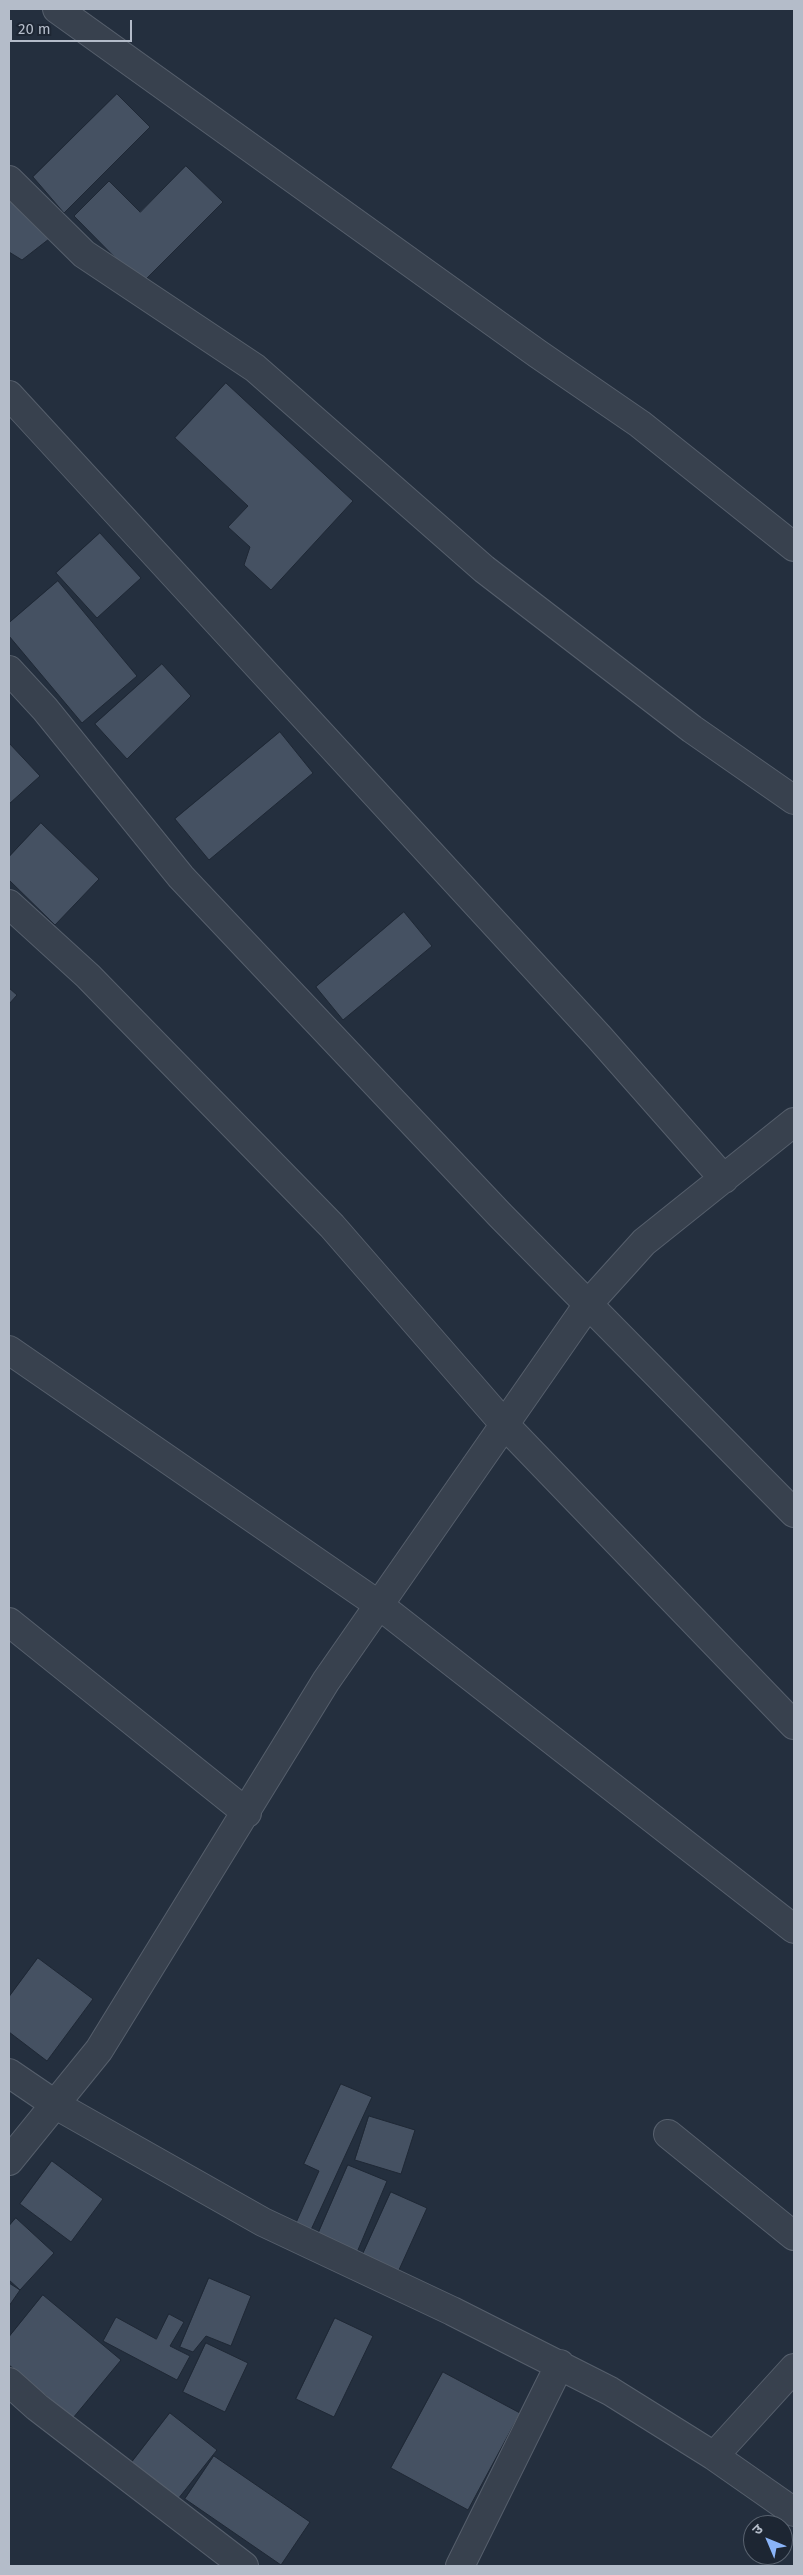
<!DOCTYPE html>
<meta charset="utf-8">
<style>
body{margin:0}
#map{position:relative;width:803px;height:2575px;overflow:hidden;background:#242f3e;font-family:"Fira Sans","Noto Sans Devanagari",sans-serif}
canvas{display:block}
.frame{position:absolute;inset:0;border:10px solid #b4bcc9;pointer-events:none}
.north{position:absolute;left:743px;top:2515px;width:50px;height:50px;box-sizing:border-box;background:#1d2633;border:1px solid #59626f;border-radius:50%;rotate:315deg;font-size:14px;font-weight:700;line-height:20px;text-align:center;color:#b4bcc9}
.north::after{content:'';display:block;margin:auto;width:18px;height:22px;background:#8ab4f8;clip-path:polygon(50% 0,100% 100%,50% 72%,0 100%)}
.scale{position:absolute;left:10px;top:20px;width:122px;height:22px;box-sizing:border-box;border:2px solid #b4bcc9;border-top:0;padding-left:6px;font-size:15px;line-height:18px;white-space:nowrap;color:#b4bcc9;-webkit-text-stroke:4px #1d2633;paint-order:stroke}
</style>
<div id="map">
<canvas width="803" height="2575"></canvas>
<div class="frame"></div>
<div class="north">उ</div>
<div class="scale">20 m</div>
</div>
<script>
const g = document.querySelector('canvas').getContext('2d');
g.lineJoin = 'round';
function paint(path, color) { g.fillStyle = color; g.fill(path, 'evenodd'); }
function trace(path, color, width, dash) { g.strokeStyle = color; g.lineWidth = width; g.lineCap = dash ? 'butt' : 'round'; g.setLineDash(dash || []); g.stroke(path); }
const building = new Path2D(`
 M117 94 150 127 64 213 33 177Z
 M186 166 223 202 141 284 74 216 109 181 140 212Z
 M11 198 49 239 22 260 9 252V201Z
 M226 383 353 501 271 590 244 565 250 547 228 527 248 506 175 438Z
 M100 533 141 578 97 618 56 573Z
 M58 581 137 676 82 723 9 636V623Z
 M162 664 191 696 127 759 95 724Z
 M280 732 313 773 209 860 175 819Z
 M9 743 40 776 9 804Z
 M41 823 99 879 55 925 9 880V857Z
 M404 912 432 946 343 1020 316 987Z
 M9 988 17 995 9 1004Z
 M38 1958 93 1999 47 2061 9 2032V1997Z
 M341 2084 372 2097 310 2232 295 2225 319 2171 304 2164Z
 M369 2116 415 2130 401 2174 355 2160Z
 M52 2161 103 2199 71 2242 20 2204Z
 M348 2165 387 2181 355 2257 315 2241Z
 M391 2192 427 2208 398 2272 362 2256Z
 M16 2218 54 2253 20 2290 9 2280V2226Z
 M209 2278 251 2296 231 2346 206 2336 193 2352 180 2347Z
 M9 2283 20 2290 9 2306Z
 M43 2295 121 2360 73 2418 9 2365V2337Z
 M169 2314 184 2322 170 2346 190 2356 177 2380 103 2341 116 2317 156 2339Z
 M335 2318 373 2336 334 2417 296 2399Z
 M206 2343 248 2363 225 2412 183 2392Z
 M443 2372 520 2413 468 2510 391 2468Z
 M170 2413 217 2450 178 2499 132 2462Z
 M214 2456 310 2522 281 2565 185 2499Z`);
const street = new Path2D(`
 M57 9 538 354 640 424 794 547
 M9 180 84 254 255 368 484 569 692 729 794 800
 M9 395 599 1037 724 1179
 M9 670 45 709 181 877 500 1215 794 1513
 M9 904 88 976 332 1226 505 1425 794 1725
 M9 1350 379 1605 794 1929
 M9 1622 247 1813
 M9 2073 56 2105 263 2222 452 2311 610 2391 714 2456 794 2512
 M668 2134 794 2236
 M9 2161 99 2050 326 1681 589 1303 644 1242 794 1122
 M9 2382 37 2407 244 2566
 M714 2456 794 2368
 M460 2566 560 2364`);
paint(building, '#455162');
trace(building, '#1f2835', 1);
trace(street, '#565f6c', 30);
trace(street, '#38414e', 28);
</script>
